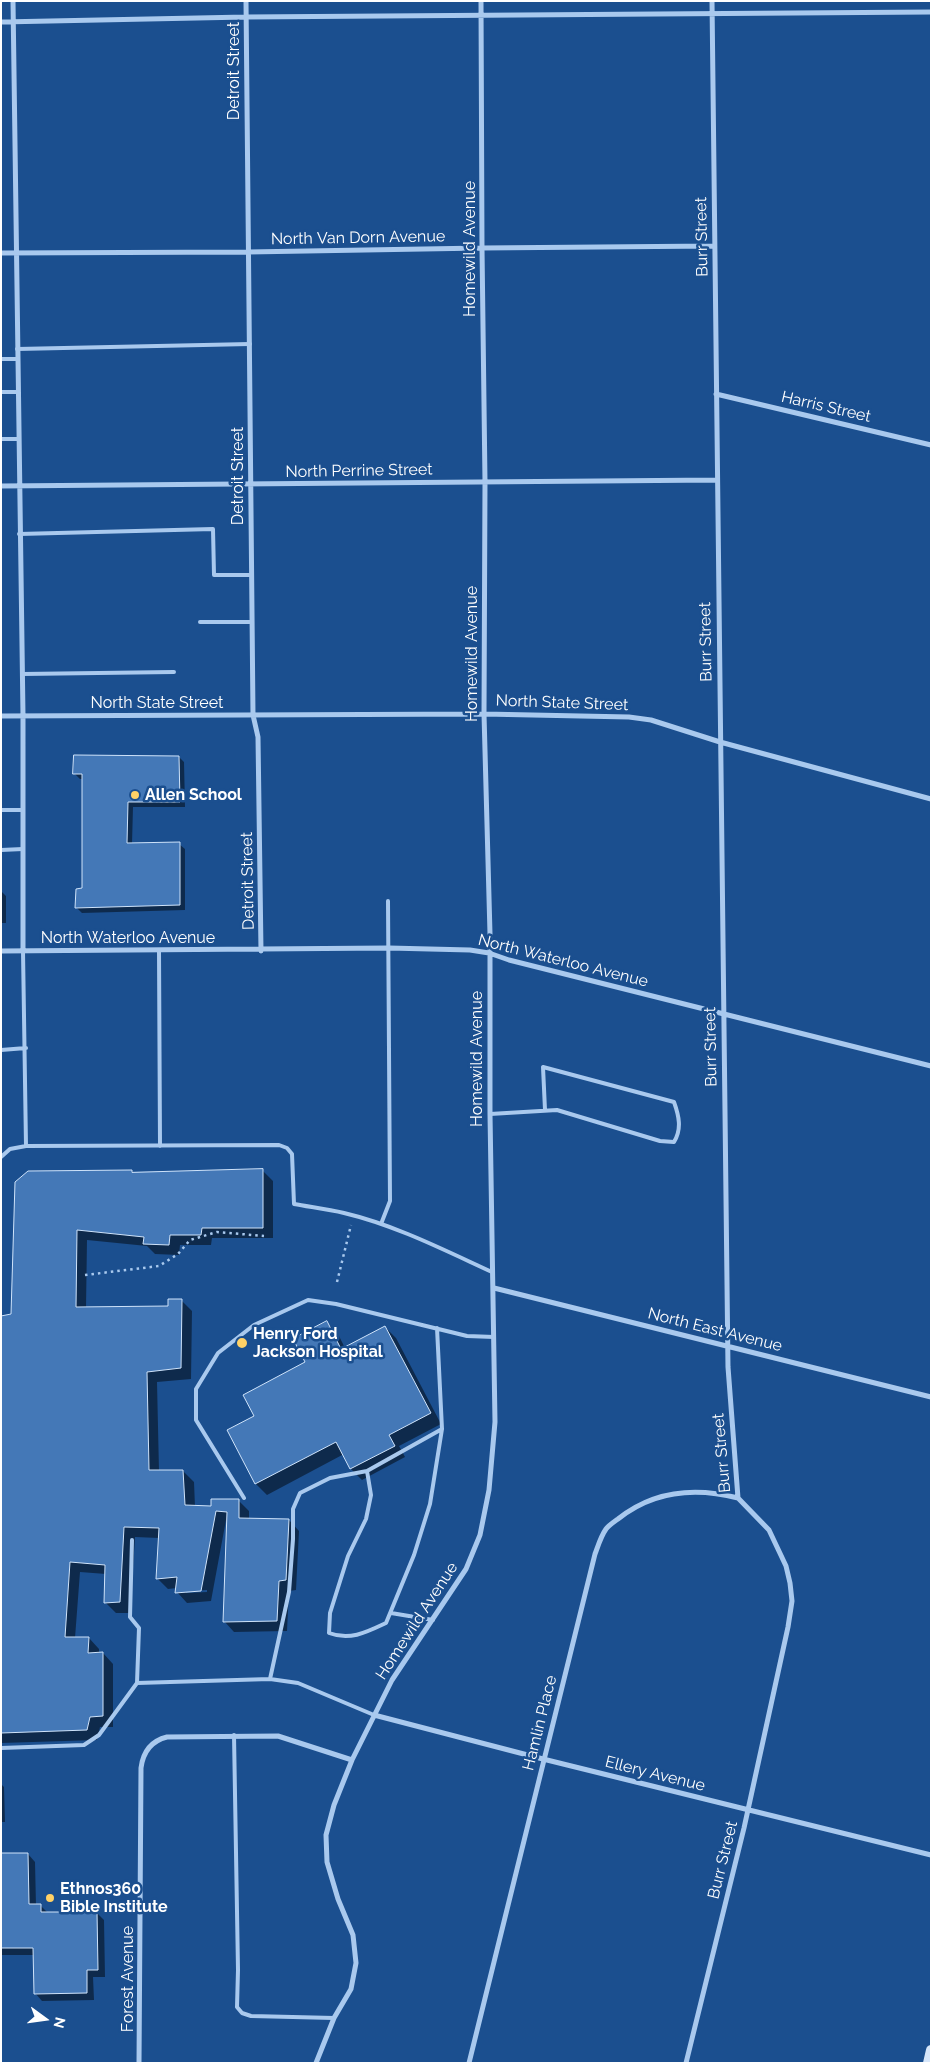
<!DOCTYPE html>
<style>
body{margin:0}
#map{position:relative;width:932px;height:2064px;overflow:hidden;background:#1b4f8f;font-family:Raleway,sans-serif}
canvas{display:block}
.frame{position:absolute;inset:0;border:2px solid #fff;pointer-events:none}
.north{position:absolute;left:20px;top:1994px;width:50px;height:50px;-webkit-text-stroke:4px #1b4f8f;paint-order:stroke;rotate:104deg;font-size:14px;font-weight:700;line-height:20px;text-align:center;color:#fff}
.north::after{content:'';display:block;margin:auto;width:18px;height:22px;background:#fff;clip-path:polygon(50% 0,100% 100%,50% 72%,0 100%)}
</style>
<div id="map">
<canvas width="932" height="2064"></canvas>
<div class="frame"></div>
<div class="north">N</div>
</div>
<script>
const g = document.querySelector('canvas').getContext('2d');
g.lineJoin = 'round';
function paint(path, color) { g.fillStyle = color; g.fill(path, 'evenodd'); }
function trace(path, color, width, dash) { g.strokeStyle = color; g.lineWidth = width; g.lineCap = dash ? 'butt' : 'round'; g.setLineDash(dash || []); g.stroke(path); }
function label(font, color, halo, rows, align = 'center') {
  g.font = font + ' Raleway,sans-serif'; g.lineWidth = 5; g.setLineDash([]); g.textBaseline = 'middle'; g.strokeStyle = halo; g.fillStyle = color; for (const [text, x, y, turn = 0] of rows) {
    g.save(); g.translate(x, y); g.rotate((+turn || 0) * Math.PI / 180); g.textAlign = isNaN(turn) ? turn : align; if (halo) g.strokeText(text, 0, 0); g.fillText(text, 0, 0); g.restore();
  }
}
const shadow = new Path2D(`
 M179 757 184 762 185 807H133L132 844H179L185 849V910L82 913 76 907 83 889V779H80L74 773Z
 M1 891 6 896V923H1Z
 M262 1170 273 1181V1238H212L211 1245H180L179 1255 155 1254 147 1246 87 1240 86 1308 169 1307 181 1300 192 1311 191 1379 157 1382 159 1471H183L194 1482 195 1507H212L238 1500 249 1511V1520H289L299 1531 296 1590 289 1591 287 1631 234 1632 224 1621 228 1520H226L211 1601 187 1603 177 1592V1588L168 1589 157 1578 159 1538 135 1537 130 1613H116L105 1602 106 1574 80 1572 75 1638H89L99 1649V1653H103L113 1664V1727H100L97 1740 1 1743V1333L13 1315 17 1183 132 1171 134 1173ZM207 1590V1592L186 1593V1591Z
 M327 1323 338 1334 345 1348 385 1327 396 1338 441 1424 399 1446 405 1457 362 1480 351 1469 344 1454 267 1495 256 1484 229 1430 256 1416 307 1363Z
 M1 1784 4 1787 5 1822H1Z
 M28 1854 35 1862 36 1906H41L48 1913H97L104 1920 105 1977H93L94 2000 42 2001 35 1993V1955H1V1855Z`);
const building = new Path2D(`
 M74 755 179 756 180 802H128L127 843 180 842V905L75 908 76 889 82 888V774H73Z
 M263 1169V1228H202L201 1235H170L169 1245 143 1244 144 1237 77 1230 76 1307 168 1306V1299H182L181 1368 147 1372 149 1470H183L185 1505 211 1506V1499H239V1518L289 1519 286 1580 279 1581 277 1621 223 1622 227 1512 216 1511 201 1591 175 1593 177 1577 156 1579 159 1528 124 1527 120 1602 104 1603 105 1565 70 1562 65 1637H89L88 1653 103 1652V1716L90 1717 87 1730 1 1733V1316L11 1314 15 1182 28 1171 132 1170V1172Z
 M327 1321 341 1349 385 1326 431 1413 389 1435 395 1446 350 1469 336 1442 255 1484 227 1430 254 1416 243 1395 305 1362 293 1339Z
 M1 1853H28L29 1904H41V1912H97L98 1970H87V1993L34 1994 33 1948H1Z`);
const path = new Path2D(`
 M85 1275 159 1266 178 1254 190 1240 217 1232 264 1236
 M337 1282 351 1225`);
const lane = new Path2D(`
 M17 349 250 344
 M1 359H17
 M1 392H17
 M1 439H18
 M19 534 213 529 214 575H251
 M200 622H252
 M22 674 174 672
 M1 810H23
 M1 850 23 849
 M23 951 26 1146
 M159 951 160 1146
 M1 1050 26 1048
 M490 1114 557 1110 660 1141 674 1142C682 1129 679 1116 674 1102L543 1067 545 1110
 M1 1157 10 1149 26 1146 279 1145 287 1148 292 1154 294 1204C310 1207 327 1209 344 1213 395 1225 444 1250 492 1272
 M381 1224 390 1201 388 901
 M367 1471 371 1495 366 1519 348 1556 330 1613 329 1633C350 1641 367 1632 386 1623L414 1555 430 1504 442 1429 437 1328
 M244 1498 196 1420V1389L218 1353 254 1325 308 1300 336 1304 467 1336 494 1337
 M132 1540 130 1617 139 1628 137 1683
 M391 1613 433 1620
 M270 1679 289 1592 293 1539V1509L300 1493 330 1478 367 1471 442 1429
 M234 1735 238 1970 237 2007 242 2013 251 2016 334 2018
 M1 1748 84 1745 99 1735 137 1683 270 1679 298 1683 374 1715`);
const street = new Path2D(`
 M13 1 23 715V951
 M246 1 253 715 258 737 261 951
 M1 22 246 17 931 12
 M1 253 248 252 482 248 714 246
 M716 394 931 445
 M1 486 716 480
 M1 716 484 714 629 717 651 720 720 742 931 799
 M1 951 389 948 470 950 489 953 509 960 931 1066
 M494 1288 931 1397
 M374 1715 543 1759 931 1855
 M139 2063 141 1768C143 1752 151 1741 167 1737L278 1736 352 1760
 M316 2063 334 2018 351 1989 356 1963 353 1935 338 1899 327 1862 326 1835 334 1805 352 1760 392 1680 466 1569 480 1535 489 1490 495 1422 490 1114V934L484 714 485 482 482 248 481 1
 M469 2063 595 1554C598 1546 601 1536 606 1529 609 1525 614 1522 618 1519 653 1491 695 1487 738 1498
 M686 2063 744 1828 788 1627 792 1601 790 1583 786 1566 769 1530 738 1498 728 1367 712 1`);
const secondary = new Path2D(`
 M928 2063 931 2050`);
const markers = [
 [135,795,5,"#ffd166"],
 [242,1343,6,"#ffd166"],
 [50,1898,5,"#ffd166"]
];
const streetNames = [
 ["Detroit Street",234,71,-90],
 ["Burr Street",702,237,-91],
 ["North Van Dorn Avenue",358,238,-1],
 ["Homewild Avenue",470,249,-90],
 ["Harris Street",826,407,13],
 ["North Perrine Street",359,471,-1],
 ["Detroit Street",238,476,-90],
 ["Burr Street",706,642,-91],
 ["Homewild Avenue",472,654,-90],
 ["North State Street",157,703],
 ["North State Street",562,703,2],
 ["Detroit Street",248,881,-91],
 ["North Waterloo Avenue",128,938],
 ["North Waterloo Avenue",563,961,14],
 ["Burr Street",711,1047,-91],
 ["Homewild Avenue",477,1059,-90],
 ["North East Avenue",715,1330,14],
 ["Burr Street",722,1453,-95],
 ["Homewild Avenue",417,1621,-57],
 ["Hamlin Place",540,1723,-76],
 ["Ellery Avenue",655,1774,14],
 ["Burr Street",723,1860,-76],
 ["Forest Avenue",128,1979,-90]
];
const poiNames = [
 ["Allen School",145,795],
 ["Henry Ford",253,1334],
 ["Jackson Hospital",253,1352],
 ["Ethnos360",60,1889],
 ["Bible Institute",60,1907]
];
paint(shadow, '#0007');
paint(building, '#4478b7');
trace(building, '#cfe3fa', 1);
trace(path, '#a9c9ee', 2.5, [2.5, 4]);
trace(lane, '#a9c9ee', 4);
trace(street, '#a9c9ee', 5);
trace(secondary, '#d6e6fa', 10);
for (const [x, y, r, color] of markers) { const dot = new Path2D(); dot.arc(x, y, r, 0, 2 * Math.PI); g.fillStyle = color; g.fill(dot); trace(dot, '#1b4f8f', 2); }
label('16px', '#fff', '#1b4f8f', streetNames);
label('bold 16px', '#fff', '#1b4f8f', poiNames, 'left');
</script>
